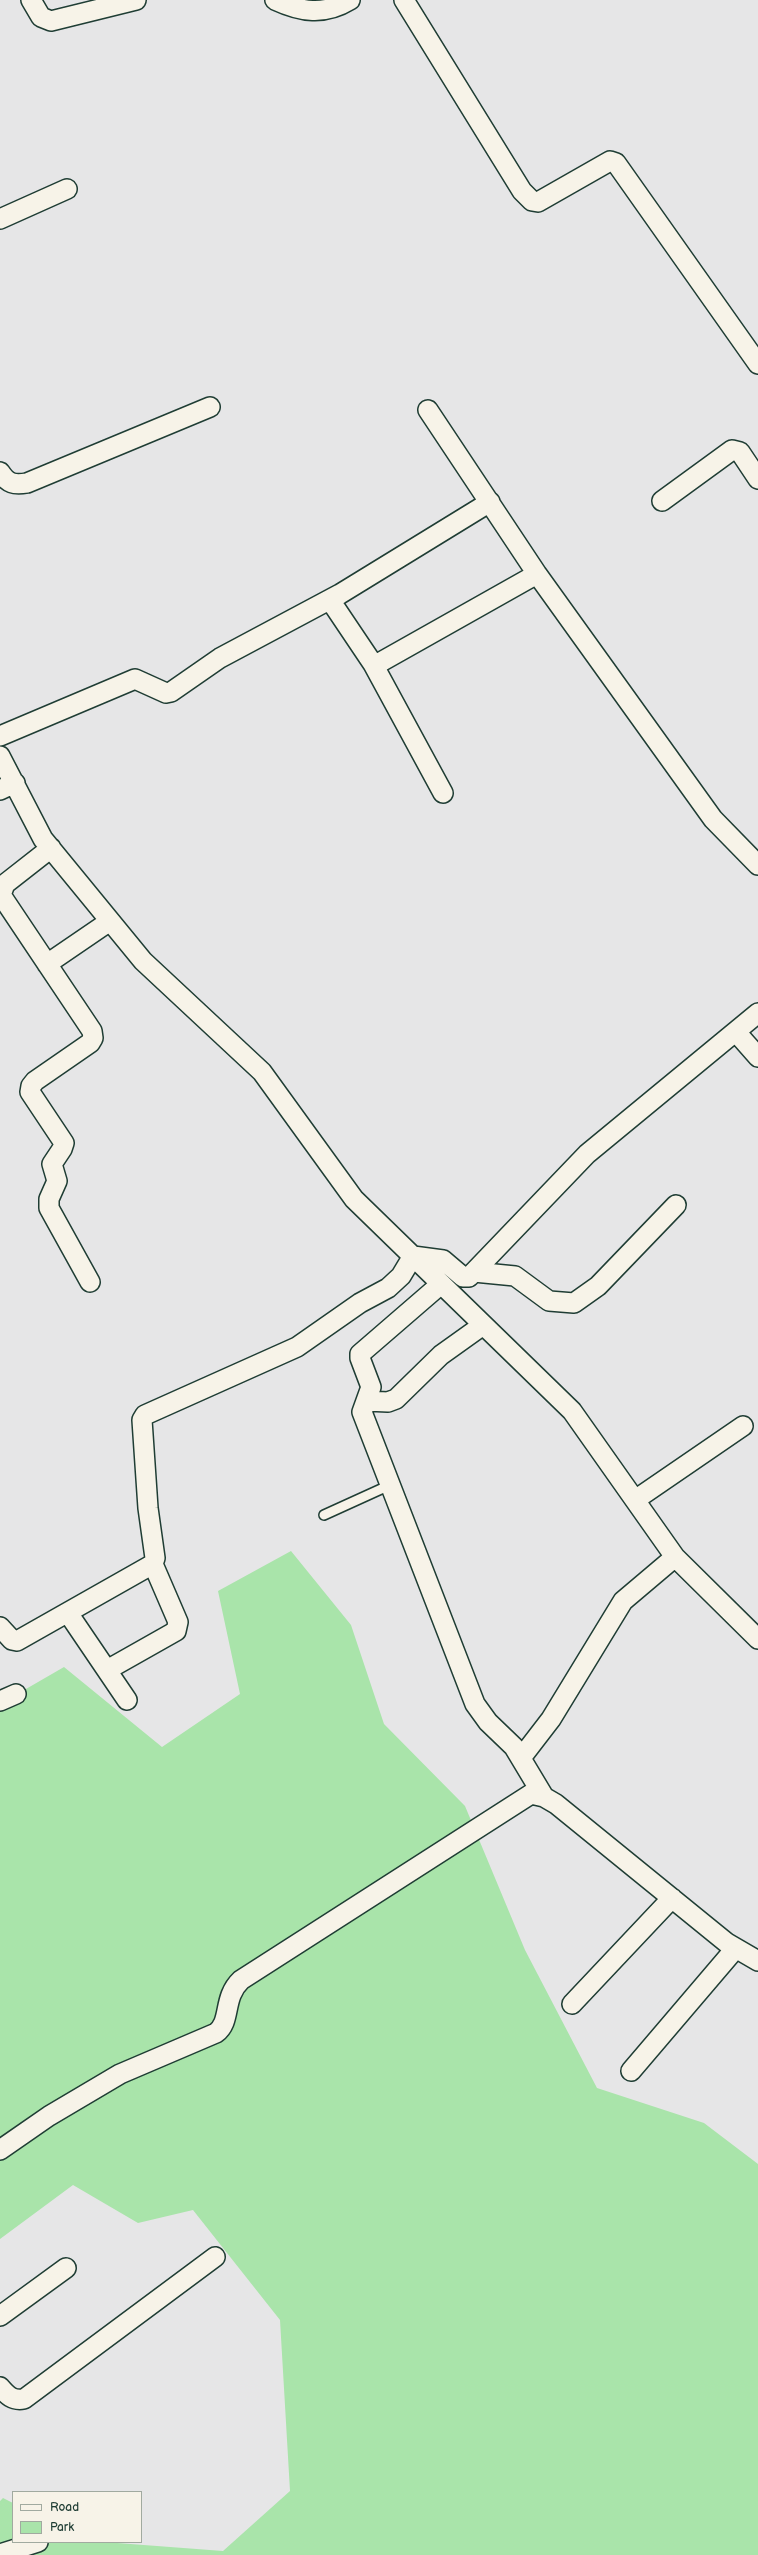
<!DOCTYPE html>
<style>
body{margin:0}
#map{position:relative;width:758px;height:2555px;overflow:hidden;background:#e6e6e7;font-family:"Balsamiq Sans",sans-serif}
canvas{display:block}
.legend{position:absolute;left:12px;top:2491px;width:130px;height:52px;box-sizing:border-box;background:#f7f3e8;border:1px solid #a1aaa0;margin:0;padding:5px 7px;list-style:none;font-size:12px;color:#1f3d34}
.legend li{display:flex;align-items:center;gap:8px;height:20px}
.legend b{width:20px;border:1px solid #a1aaa0}
</style>
<div id="map">
<canvas width="758" height="2555"></canvas>
<ul class="legend">
<li><b style="height:5px;background:#f7f3e8"></b>Road</li>
<li><b style="height:11px;background:#a9e4aa"></b>Park</li>
</ul>
</div>
<script>
const g = document.querySelector('canvas').getContext('2d');
g.lineJoin = 'round';
function paint(path, color) { g.fillStyle = color; g.fill(path, 'evenodd'); }
function trace(path, color, width, dash) { g.strokeStyle = color; g.lineWidth = width; g.lineCap = dash ? 'butt' : 'round'; g.setLineDash(dash || []); g.stroke(path); }
const green = new Path2D(`
 M291 1551 351 1625 384 1724 465 1806 525 1950 597 2088 704 2123 758 2164V2555H0V2501L3 2498 13 2503V2542H104L223 2551 290 2491 280 2320 193 2210 138 2223 73 2185 0 2239V1704L64 1667 162 1747 240 1694 218 1591Z`);
const service = new Path2D(`
 M324 1515 390 1485`);
const minor = new Path2D(`
 M31 0 41 17 51 21 136 0
 M275 0C301 12 324 16 350 0
 M404 0 522 191 532 201 538 202 610 161 616 163 758 364
 M0 219 67 189
 M428 410 537 574 713 819 758 865
 M0 472C8 484 14 485 27 483L210 407
 M662 501 732 450 740 452 758 479
 M330 600 373 664 379 663 537 574
 M373 664 443 793
 M0 736 135 679 166 693 171 692 220 658 340 594 490 502
 M0 756 43 839 143 961 262 1072 354 1199 572 1411 675 1557 758 1639
 M0 790 15 783
 M51 848 5 884 1 895 92 1031 93 1038 90 1043 35 1081 31 1086 30 1092 64 1143 62 1149 52 1164 57 1181 49 1199V1208L90 1282
 M47 964 110 921
 M736 1032 758 1057
 M474 1272 515 1276 549 1301 574 1303 598 1286 676 1205
 M441 1284 360 1354V1358L371 1387 362 1412 475 1704 488 1722 514 1747 544 1797
 M366 1401 388 1402 396 1399 441 1355 483 1325
 M635 1500 743 1426
 M68 1613 127 1700
 M0 1627 12 1640 17 1641 153 1564 155 1558 148 1508 142 1420 145 1415 297 1347 360 1303 388 1288 401 1276 413 1256 443 1260 463 1277H469L587 1154 758 1013
 M107 1670 176 1631 178 1622 153 1564
 M0 1701 16 1694
 M521 1758 551 1719 623 1601 675 1557
 M572 2004 672 1898
 M631 2071 735 1949
 M0 2150 49 2116 120 2074 216 2033C232 2021 222 1998 241 1980L531 1794 544 1797 556 1804 727 1943 758 1961
 M0 2316 66 2268
 M0 2387C7 2395 12 2401 24 2399L215 2257
 M0 2554 38 2542`);
paint(green, '#a9e4aa');
trace(service, '#1f3d34', 12);
trace(minor, '#1f3d34', 22);
trace(service, '#f7f3e8', 9);
trace(minor, '#f7f3e8', 19);
</script>
